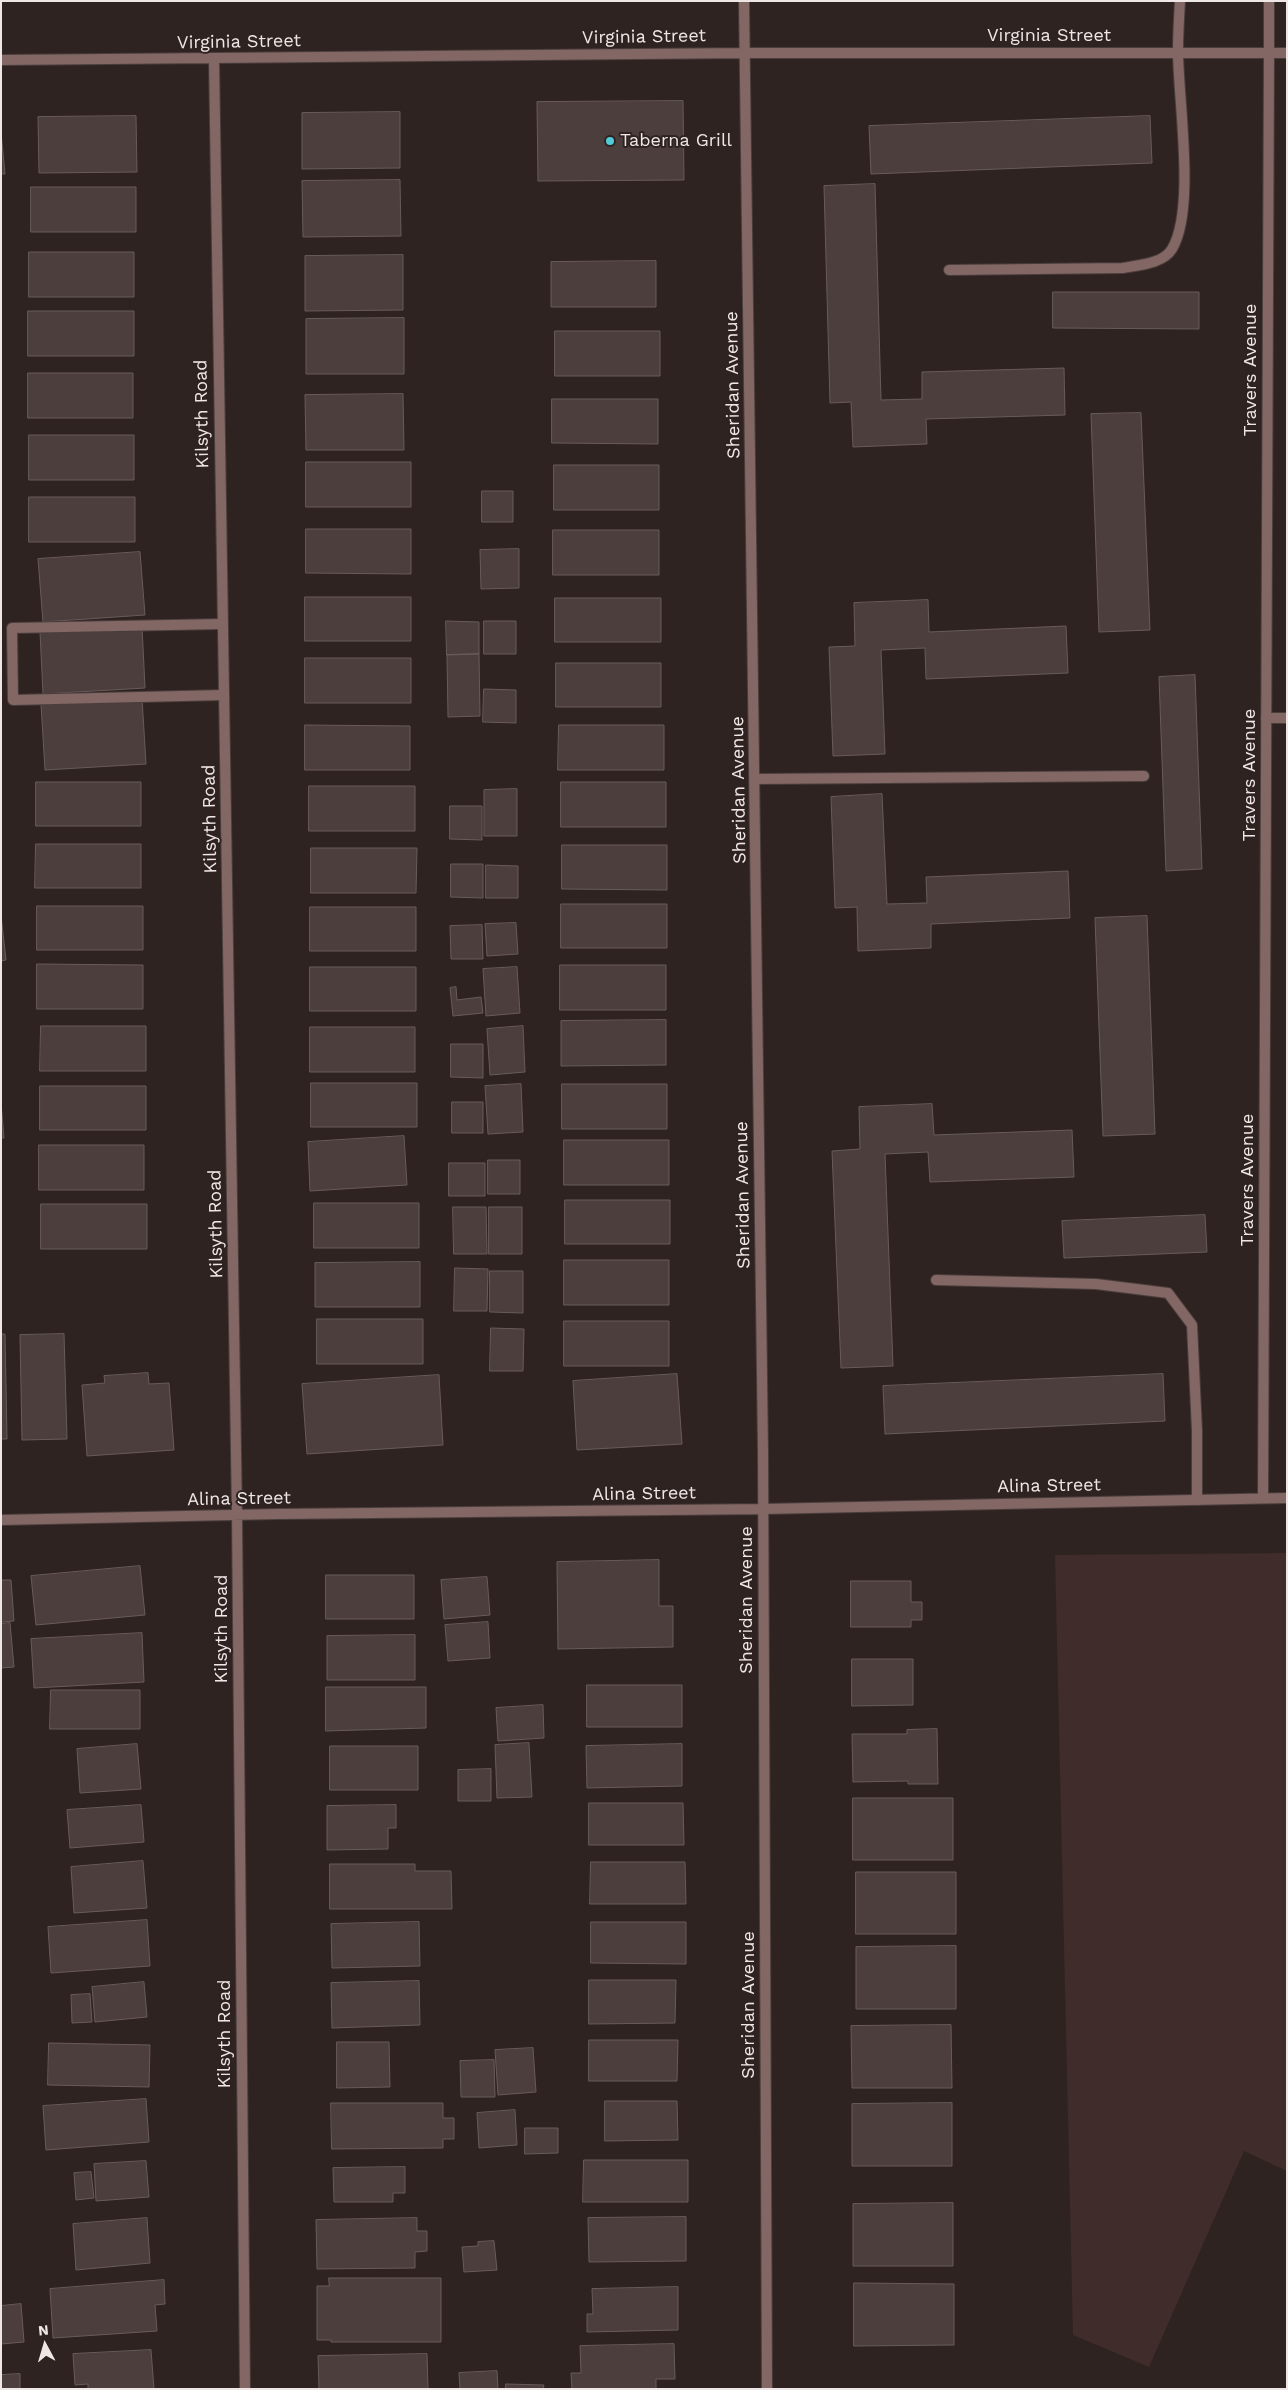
<!DOCTYPE html>
<style>
body{margin:0}
#map{position:relative;width:1288px;height:2390px;overflow:hidden;background:#2f2321;font-family:"Work Sans",sans-serif}
canvas{display:block}
.frame{position:absolute;inset:0;border:2px solid #efe7e6;pointer-events:none}
.north{position:absolute;left:20px;top:2320px;width:50px;height:50px;-webkit-text-stroke:4px #2f2321;paint-order:stroke;rotate:354deg;font-size:14px;font-weight:700;line-height:20px;text-align:center;color:#efe7e6}
.north::after{content:'';display:block;margin:auto;width:18px;height:22px;background:#efe7e6;clip-path:polygon(50% 0,100% 100%,50% 72%,0 100%)}
</style>
<div id="map">
<canvas width="1288" height="2390"></canvas>
<div class="frame"></div>
<div class="north">N</div>
</div>
<script>
const g = document.querySelector('canvas').getContext('2d');
g.lineJoin = 'round';
function paint(path, color) { g.fillStyle = color; g.fill(path, 'evenodd'); }
function trace(path, color, width, dash) { g.strokeStyle = color; g.lineWidth = width; g.lineCap = dash ? 'butt' : 'round'; g.setLineDash(dash || []); g.stroke(path); }
function label(font, color, halo, rows, align = 'center') {
  g.font = font + ' "Work Sans",sans-serif'; g.lineWidth = 4; g.setLineDash([]); g.textBaseline = 'middle'; g.strokeStyle = halo; g.fillStyle = color; for (const [text, x, y, turn = 0] of rows) {
    g.save(); g.translate(x, y); g.rotate((+turn || 0) * Math.PI / 180); g.textAlign = isNaN(turn) ? turn : align; if (halo) g.strokeText(text, 0, 0); g.fillText(text, 0, 0); g.restore();
  }
}
const built = new Path2D(`
 M1287 1553V2171L1244 2151 1149 2367 1073 2335 1055 1555Z`);
const building = new Path2D(`
 M683 101 684 180 538 181 537 102Z
 M400 112V168L302 169V113Z
 M136 116 137 172 39 173 38 117Z
 M1150 116 1152 163 871 174 869 126Z
 M1 132 5 174H1Z
 M400 180 401 236 303 237 302 181Z
 M875 184 881 400 922 399V372L1064 368 1065 415 926 419 927 444 853 447 851 402 830 403 824 186Z
 M31 187H136V232H31Z
 M29 252H134V297H29Z
 M403 255V310L305 311V256Z
 M656 261V307H551V262Z
 M1053 292H1199V329L1053 328Z
 M28 311H134V356H28Z
 M404 318V374H306V319Z
 M555 331H660V376H555Z
 M28 373H133V418H28Z
 M403 394 404 450H306L305 395Z
 M552 399H658V444L552 443Z
 M1141 413 1150 630 1099 632 1091 414Z
 M29 435H134V480H29Z
 M306 462H411V507H306Z
 M554 465H659V510H554Z
 M482 491H513V522H482Z
 M29 497H135V542H29Z
 M306 529H411V574L306 573Z
 M553 530H659V575H553Z
 M519 549V588L481 589 480 550Z
 M140 552 145 615 43 622 38 559Z
 M305 597H411V641H305Z
 M555 598H661V642H555Z
 M928 600 929 632 1066 626 1068 673 926 679 925 648 881 650 885 754 833 756 829 647 855 646 854 603Z
 M446 621 479 622V654L447 655Z
 M484 621H516V654H484Z
 M142 626 145 688 43 694 40 632Z
 M479 654 480 716 448 717 447 655Z
 M305 658H411V703H305Z
 M556 663H661V707H556Z
 M1195 675 1202 869 1166 871 1159 677Z
 M484 689 516 690V723L483 722Z
 M142 698 146 764 45 770 41 704Z
 M305 725 410 726V770H305Z
 M559 725H664V770H558Z
 M36 782H141V826H36Z
 M561 782H666V827H561Z
 M309 786H415V831H309Z
 M517 789V836H484V790Z
 M882 794 887 904 927 903 926 877 1068 871 1070 918 931 924V948L858 951 857 907 835 908 831 797Z
 M450 806H482V840L450 839Z
 M36 844H141V888H35Z
 M562 845H667V890L562 889Z
 M311 848H417L416 893H311Z
 M451 864H483V898L451 897Z
 M486 865 518 866V898H486Z
 M561 904H667V948H561Z
 M37 906H143V950H37Z
 M310 907H416V951H310Z
 M1 915 6 960 1 961Z
 M1147 916 1155 1134 1103 1136 1095 918Z
 M516 923 518 954 487 956 485 924Z
 M482 925 483 959H451L450 926Z
 M37 964 143 965V1009H37Z
 M560 965H666V1010H560Z
 M310 967H416V1011H310Z
 M517 967 520 1013 486 1016 483 969Z
 M456 987 457 1000 481 997 483 1013 453 1016 450 988Z
 M666 1020V1065L561 1066V1021Z
 M41 1026H146V1071H40Z
 M523 1026 525 1072 490 1075 487 1029Z
 M310 1027H415V1072H310Z
 M451 1044H483V1078L451 1077Z
 M311 1083H417V1127H311Z
 M521 1084 523 1132 488 1134 485 1086Z
 M562 1084H667V1129H562Z
 M40 1086H146V1130H40Z
 M452 1102H483V1133H452Z
 M1 1103 4 1138H1Z
 M932 1104 934 1135 1072 1130 1074 1177 930 1182 928 1152 885 1154 893 1366 841 1368 832 1151 860 1149 859 1107Z
 M404 1136 407 1185 310 1191 308 1142Z
 M564 1140H669V1185H564Z
 M39 1145H144V1190H39Z
 M488 1160H520V1194H488Z
 M449 1163H485V1196H449Z
 M565 1200H670V1244H565Z
 M314 1203H419V1248H314Z
 M41 1204H147V1249H41Z
 M453 1207H486L487 1254H454Z
 M489 1207H522V1254H489Z
 M1205 1215 1207 1252 1064 1258 1062 1221Z
 M564 1260H669V1305H564Z
 M420 1262V1307H315V1263Z
 M455 1268 488 1269 487 1311H454Z
 M490 1271H523V1313L490 1312Z
 M317 1319H423V1364H317Z
 M564 1321H669V1366H564Z
 M491 1328 524 1329 523 1371H490Z
 M1 1334H5L7 1439H1Z
 M64 1334 67 1439 22 1440 20 1335Z
 M148 1373 149 1384 169 1383 174 1450 87 1456 82 1385 105 1383 104 1376Z
 M677 1374 682 1444 577 1450 573 1381Z
 M1163 1374 1165 1421 885 1434 883 1386Z
 M439 1375 443 1445 307 1454 302 1384Z
 M659 1560V1606H673V1647L558 1649 557 1562Z
 M140 1566 145 1615 36 1625 31 1576Z
 M326 1575H414V1619H326Z
 M487 1577 490 1615 444 1619 441 1580Z
 M1 1580H11L14 1621 1 1622Z
 M851 1581H911V1602H922V1620H911V1627H851Z
 M488 1622 490 1658 448 1661 445 1625Z
 M10 1623 14 1667 1 1668V1624Z
 M142 1633 144 1682 34 1688 31 1639Z
 M415 1635V1680H327V1636Z
 M852 1659H913V1705L852 1706Z
 M587 1685H682V1727H587Z
 M326 1687H426V1728L326 1731Z
 M51 1690H140V1729H50Z
 M543 1705 544 1738 498 1741 496 1708Z
 M937 1729 938 1784H908V1781L853 1782 852 1734H907V1730Z
 M529 1743 532 1797 497 1798 495 1745Z
 M137 1744 141 1789 80 1793 77 1749Z
 M682 1744V1786L587 1788 586 1746Z
 M330 1746H418V1790H330Z
 M491 1769V1801H458V1770Z
 M853 1798H953V1860H853Z
 M589 1803H683L684 1845H589Z
 M141 1805 144 1842 70 1848 67 1810Z
 M396 1805V1828H388V1849L327 1850V1806Z
 M143 1861 147 1908 74 1913 71 1867Z
 M591 1862H685L686 1904H590Z
 M330 1864H415V1871H451L452 1909H330Z
 M856 1872H956V1934H856Z
 M147 1920 150 1966 51 1973 48 1927Z
 M419 1922 420 1966 332 1968 331 1924Z
 M591 1922H686V1964L591 1963Z
 M956 1946V2009H856V1947Z
 M589 1980H676L675 2023 589 2024Z
 M419 1981 420 2025 332 2028 331 1983Z
 M144 1982 147 2017 95 2022 92 1987Z
 M90 1994 92 2022 72 2023 71 1995Z
 M951 2025 952 2088H852L851 2026Z
 M589 2040H678L677 2081H589Z
 M337 2042H389L390 2087 337 2088Z
 M49 2043 150 2045 149 2087 48 2085Z
 M533 2048 536 2092 498 2095 495 2050Z
 M494 2060 495 2097H461L460 2061Z
 M146 2099 149 2142 46 2150 43 2106Z
 M605 2101H677L678 2140 605 2141Z
 M331 2103H443V2118H454V2139H443V2148L332 2149Z
 M952 2103V2166H852V2104Z
 M515 2110 517 2145 479 2148 477 2113Z
 M525 2128H558V2153L525 2154Z
 M584 2160H688V2202H583Z
 M146 2161 149 2197 96 2201 94 2164Z
 M405 2167V2193H393V2202H334L333 2168Z
 M91 2172 94 2198 76 2200 74 2173Z
 M953 2203V2266H853V2204Z
 M686 2217V2261L589 2262 588 2218Z
 M147 2218 150 2263 76 2270 73 2224Z
 M417 2218V2231H427V2251L415 2252V2268L317 2269 316 2220Z
 M494 2241 497 2270 464 2272 462 2247 478 2246V2242Z
 M329 2278H441V2342H331V2340H317V2286H329Z
 M164 2280 165 2304 155 2305 157 2331 53 2338 50 2289Z
 M854 2283 954 2284V2345L854 2346Z
 M678 2287V2330L587 2332V2314H593L592 2289Z
 M21 2304 24 2342 1 2344V2306Z
 M674 2344 675 2379H656V2389H572L571 2373H581L580 2346Z
 M151 2350 154 2389H88V2384L75 2385 73 2354Z
 M427 2354 428 2389H319L318 2356Z
 M497 2371 498 2389H460L459 2373Z
 M20 2374V2389H1V2375Z
 M506 2384 544 2385 543 2389H506Z`);
const lane = new Path2D(`
 M1269 53V1
 M949 270 1123 268C1138 265 1163 264 1172 249 1196 209 1178 99 1178 51 1178 35 1179 18 1180 1
 M222 624 12 628 13 700 224 695
 M1266 718H1287
 M755 779 1144 776
 M936 1280 1096 1284 1168 1293 1192 1325 1197 1431V1500`);
const street = new Path2D(`
 M744 1 763 1451 767 2389
 M214 59 237 1515 245 2389
 M1 60 744 53H1287
 M1263 1498 1269 53
 M1 1520 277 1514 763 1509 1287 1498`);
const markers = [
 [610,141,5,"#52cbd8"]
];
const streetNames = [
 ["Virginia Street",1049,36],
 ["Virginia Street",644,37,-1],
 ["Virginia Street",239,42,-1],
 ["Travers Avenue",1251,370,-90],
 ["Sheridan Avenue",733,385,-91],
 ["Kilsyth Road",202,414,-91],
 ["Travers Avenue",1250,775,-90],
 ["Sheridan Avenue",739,790,-91],
 ["Kilsyth Road",210,819,-91],
 ["Travers Avenue",1248,1180,-90],
 ["Sheridan Avenue",743,1195,-91],
 ["Kilsyth Road",216,1224,-91],
 ["Alina Street",1049,1486,-1],
 ["Alina Street",644,1494,-1],
 ["Alina Street",239,1499,-1],
 ["Sheridan Avenue",747,1600,-90],
 ["Kilsyth Road",222,1629,-90],
 ["Sheridan Avenue",749,2005,-90],
 ["Kilsyth Road",225,2034,-90]
];
const poiNames = [
 ["Taberna Grill",620,141]
];
paint(built, '#3f2c2b');
paint(building, '#4b3e3d');
trace(building, '#695b5a', 1);
trace(lane, '#4a3e3d', 12);
trace(street, '#4a3e3d', 12);
trace(lane, '#826764', 10);
trace(street, '#826764', 10);
for (const [x, y, r, color] of markers) { const dot = new Path2D(); dot.arc(x, y, r, 0, 2 * Math.PI); g.fillStyle = color; g.fill(dot); trace(dot, '#2f2321', 2); }
label('18px', '#efe7e6', '#2f2321', streetNames);
label('18px', '#efe7e6', '#2f2321', poiNames, 'left');
</script>
